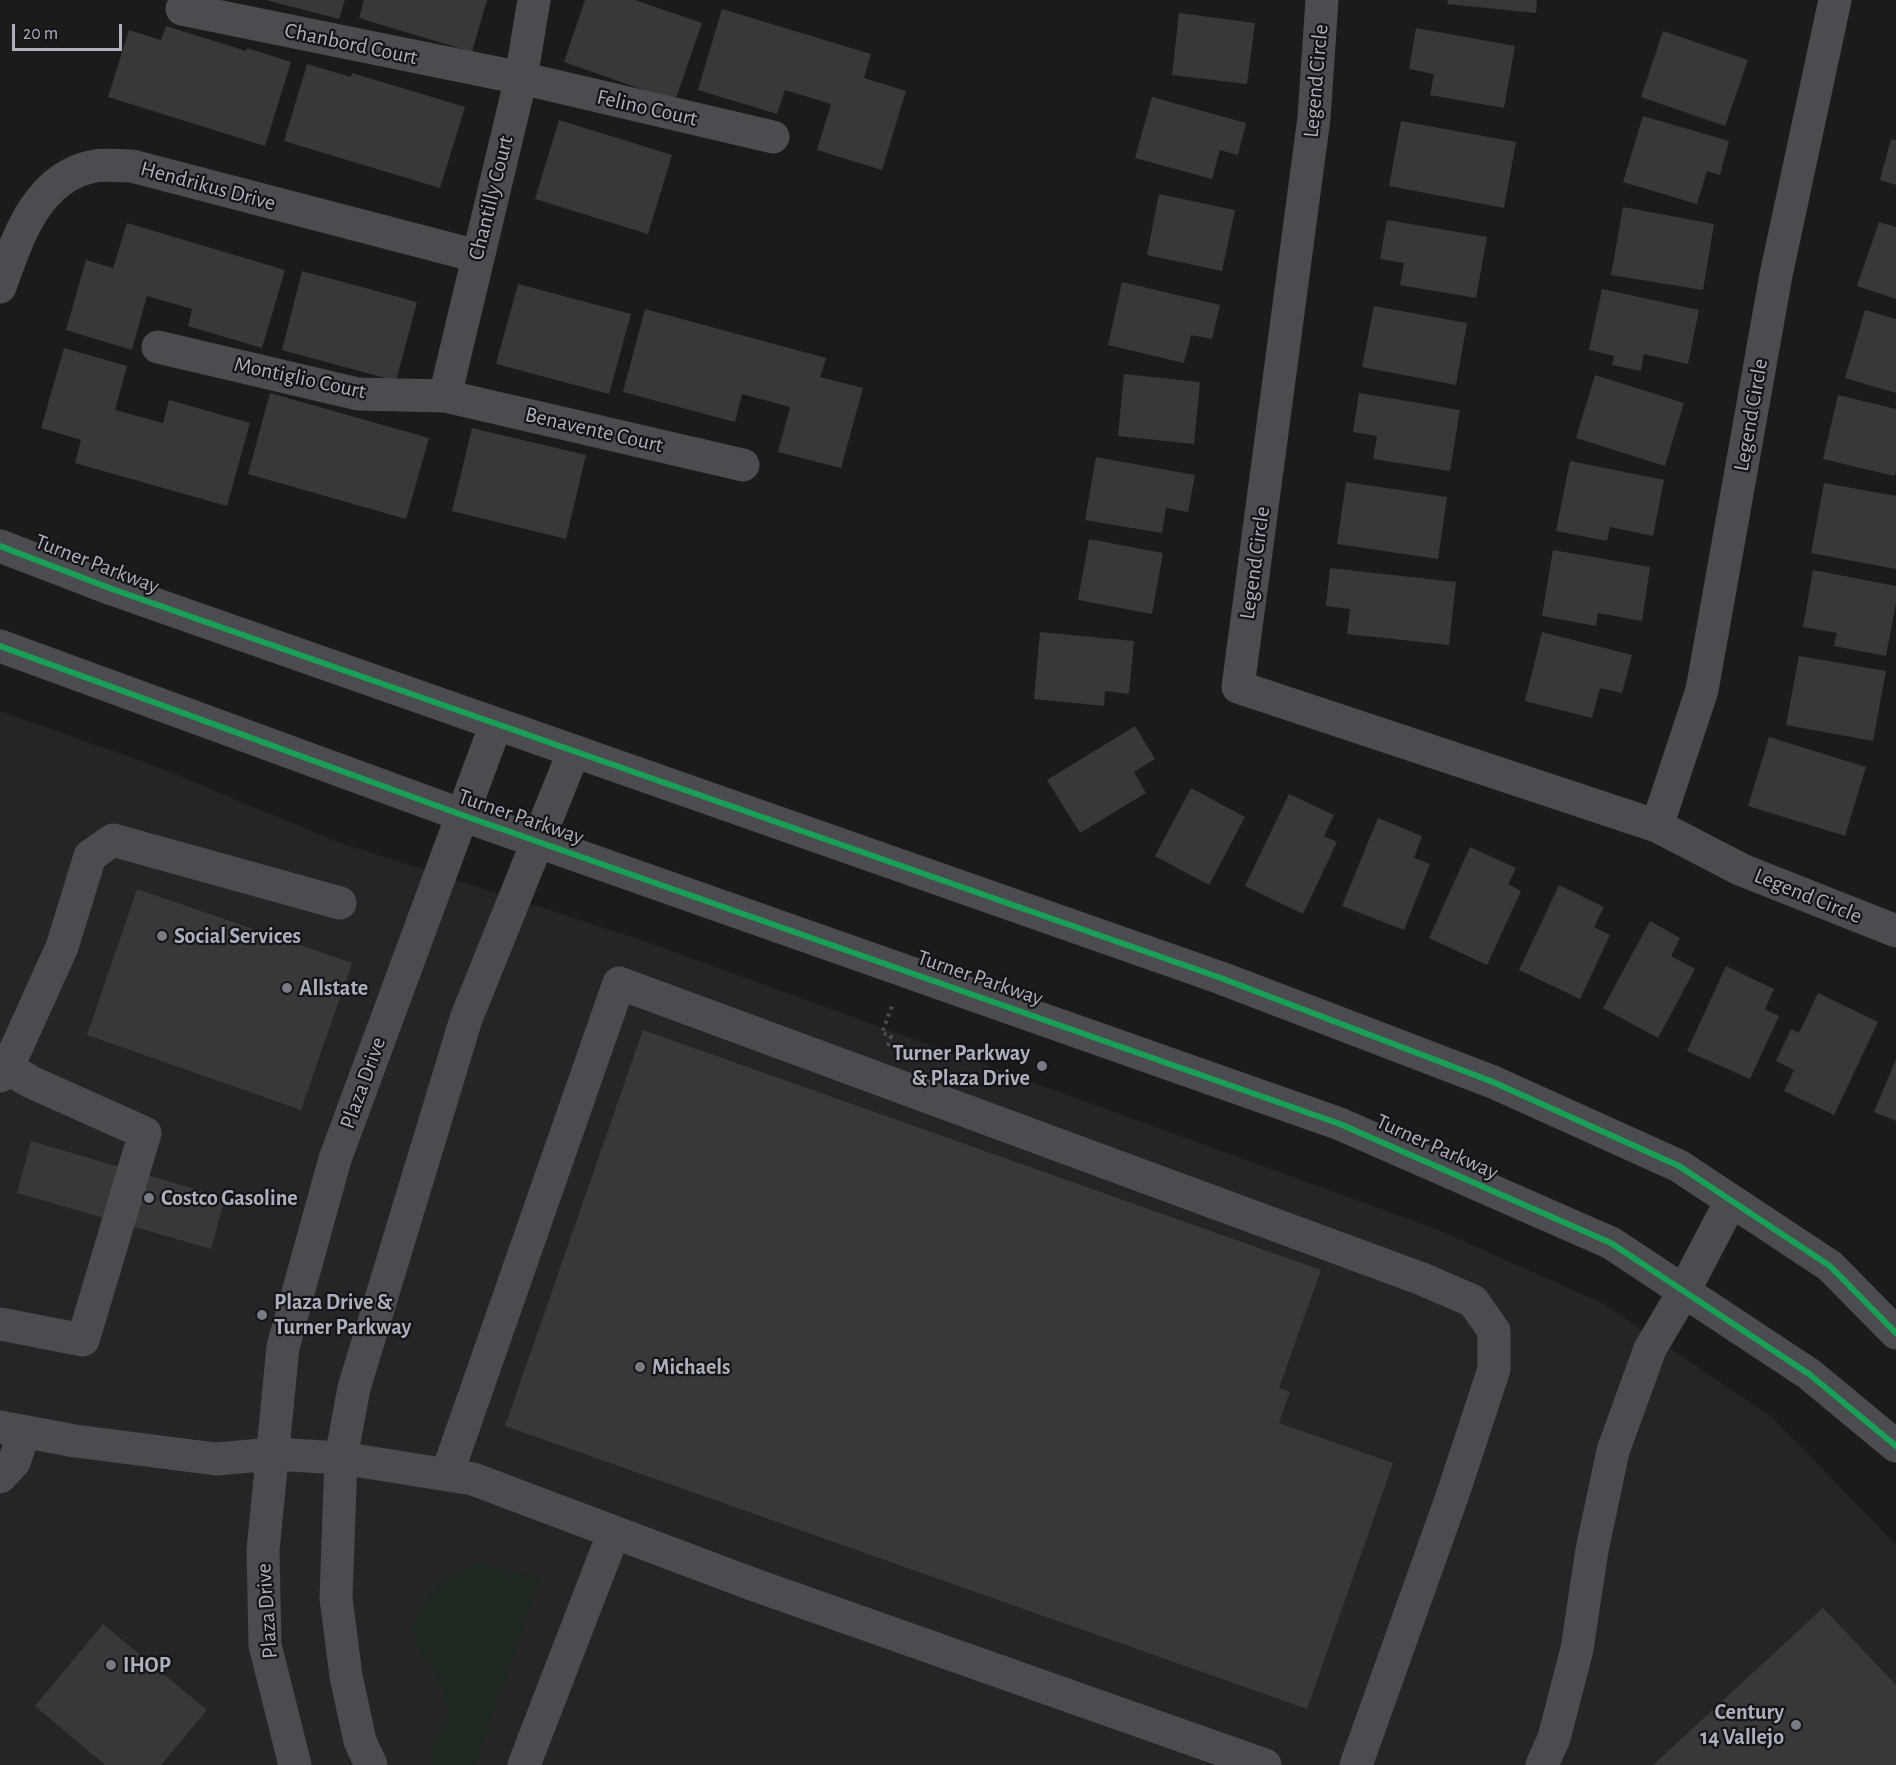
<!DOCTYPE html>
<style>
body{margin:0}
#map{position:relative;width:1896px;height:1765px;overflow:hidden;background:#1b1b1c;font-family:"Alegreya Sans",sans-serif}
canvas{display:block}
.scale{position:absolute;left:12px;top:24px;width:110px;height:27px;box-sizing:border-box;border:3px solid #acb0bd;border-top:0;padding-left:8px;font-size:18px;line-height:21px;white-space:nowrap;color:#acb0bd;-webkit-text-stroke:4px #151518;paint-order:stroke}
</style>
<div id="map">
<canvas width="1896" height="1765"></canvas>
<div class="scale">20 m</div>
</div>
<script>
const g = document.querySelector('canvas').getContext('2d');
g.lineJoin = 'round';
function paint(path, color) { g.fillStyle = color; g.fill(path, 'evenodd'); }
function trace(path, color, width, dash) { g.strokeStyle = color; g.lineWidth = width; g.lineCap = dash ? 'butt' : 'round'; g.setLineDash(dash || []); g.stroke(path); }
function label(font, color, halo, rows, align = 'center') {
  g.font = font + ' "Alegreya Sans",sans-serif'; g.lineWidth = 4.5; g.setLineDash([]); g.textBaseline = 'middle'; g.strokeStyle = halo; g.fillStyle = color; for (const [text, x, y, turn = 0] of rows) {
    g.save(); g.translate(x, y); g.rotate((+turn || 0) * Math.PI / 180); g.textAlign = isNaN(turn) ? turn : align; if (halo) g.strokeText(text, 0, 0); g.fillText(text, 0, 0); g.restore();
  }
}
const built = new Path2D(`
 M0 711 158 767 335 841 633 937 1436 1229 1604 1304 1772 1417 1896 1545V1765H0Z`);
const green = new Path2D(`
 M481 1562 541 1579 476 1765H433L431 1743 448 1714C446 1707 446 1698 443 1691 431 1660 394 1637 425 1600 447 1574 451 1574 481 1562Z`);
const building = new Path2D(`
 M266 0H345L339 19Z
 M364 0H487L472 52 359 18Z
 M585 0H635L702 23 675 101 564 62Z
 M1448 0H1537L1536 13 1447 4Z
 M722 9 871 54 864 78 906 91 882 170 817 150 831 104 785 90 777 114 698 90Z
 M1179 13 1255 23 1247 84 1172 75Z
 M166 26 246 51 247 48 291 62 265 146 108 97 129 30 161 40Z
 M1416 28 1515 46 1504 108 1430 95 1434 74 1409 69Z
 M1663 31 1748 60 1725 126 1641 97Z
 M307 64 351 77 352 73 465 107 440 188 284 141Z
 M1152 97 1246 123 1238 155 1220 150 1212 179 1135 158Z
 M1643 116 1729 141 1720 175 1707 171 1697 204 1623 182Z
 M559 120 672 155 648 234 535 199Z
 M1401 121 1516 142 1504 208 1389 186Z
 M1891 139 1896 140V185L1880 180Z
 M1159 194 1235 210 1222 271 1147 255Z
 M1623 207 1714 224 1703 290 1611 275Z
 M1387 220 1487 237 1476 298 1400 285 1404 263 1380 259Z
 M1879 222 1896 227V299L1857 286Z
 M127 223 285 270 262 348 188 326 192 309 147 296 132 350 66 330 86 260 113 268Z
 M302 271 417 302 396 381 282 350Z
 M1122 282 1220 305 1212 339 1191 335 1184 363 1108 345Z
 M518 284 631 314 609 394 496 364Z
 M1602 289 1699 310 1688 364 1644 354 1641 371 1612 365 1614 356 1589 350Z
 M1374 306 1467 323 1456 385 1362 367Z
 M645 309 826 358 820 377 863 388 841 468 778 452 790 407 742 394 735 422 623 392Z
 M1865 310 1896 319V393L1845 378Z
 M64 348 127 366 115 410 163 423 169 400 250 423 227 506 75 463 81 440 41 428Z
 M1124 374 1200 382 1194 444 1118 436Z
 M1595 375 1684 403 1665 466 1576 438Z
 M270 393 429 438 406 519 248 474Z
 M1359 393 1460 410 1450 471 1373 459 1377 436 1353 432Z
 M1838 395 1896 409V472L1894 476 1823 459Z
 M472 428 586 455 566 539 452 511Z
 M1096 457 1195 475 1188 512 1166 508 1162 533 1085 520Z
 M1570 461 1664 480 1653 536 1610 527 1607 541 1556 531Z
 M1346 482 1447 497 1438 559 1337 544Z
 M1824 483 1896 496V569L1811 553Z
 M1089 539 1163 553 1152 614 1078 600Z
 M1553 550 1650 567 1642 621 1598 613 1596 626 1542 616Z
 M1330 568 1456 582 1449 645 1347 634 1350 609 1326 606Z
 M1813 570 1896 586V603L1886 656 1834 646 1837 633 1803 627Z
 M1040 632 1134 641 1129 694 1105 691 1104 706 1034 699Z
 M1542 632 1632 655 1622 693 1600 688 1592 718 1525 701Z
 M1799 656 1886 671 1873 741 1786 725Z
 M1135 726 1155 759 1134 772 1146 793 1080 833 1047 780Z
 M1769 737 1866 767 1845 836 1748 806Z
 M1191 788 1245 817 1209 885 1155 856Z
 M1289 794 1334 815 1324 836 1337 842 1303 914 1245 886Z
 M1378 818 1422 836 1414 858 1430 864 1404 930 1342 906Z
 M1470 847 1516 868 1508 884 1521 891 1487 965 1429 938Z
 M1559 885 1604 907 1594 927 1610 935 1580 999 1519 970Z
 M137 889 352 963 301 1110 87 1035Z
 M1650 921 1680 938 1671 956 1695 969 1658 1038 1603 1008Z
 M1726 966 1774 989 1765 1009 1779 1016 1750 1079 1687 1051Z
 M1818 993 1878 1022 1834 1115 1784 1091 1794 1070 1776 1061 1791 1029 1799 1033Z
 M643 1030 1321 1270 1279 1388 1290 1392 1279 1423 1393 1463 1307 1709 505 1426Z
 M1896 1059V1121L1874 1112Z
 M31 1141 225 1198 211 1249 17 1193Z
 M1823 1608 1896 1685V1765H1653Z
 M103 1624 207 1710 161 1765H105L35 1706Z`);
const path = new Path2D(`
 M888 1046 891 1036 882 1033 893 1003`);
const minor = new Path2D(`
 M1322 0 1314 118 1238 687 1657 826 1742 870 1896 931
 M182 9 521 78 773 137
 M0 287C17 239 37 176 95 166 107 164 120 166 132 166L477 256
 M158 347 358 394 445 396 743 465
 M445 396 521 78 534 0
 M0 546 112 589 1221 978 1493 1082 1679 1166 1830 1266 1896 1333
 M0 646 462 815 1340 1124 1611 1243 1809 1374 1896 1446
 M1657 826 1702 690 1776 275 1835 0
 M0 1076 15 1051 62 947 90 856 113 840 340 903
 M0 1324 83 1340 145 1133 31 1082 6 1067
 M0 1427 75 1441 216 1459 273 1454 341 1458 473 1479 752 1584 1265 1765
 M447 1474 619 983 1422 1279 1473 1301 1494 1331V1369L1454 1491 1356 1765
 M0 1477 14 1462 24 1433
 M295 1765 265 1645 263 1550 283 1347 335 1159 496 724
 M371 1765 360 1741 346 1676 336 1598 341 1458 354 1388 466 1019 574 751
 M524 1765 614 1532
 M1542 1765 1554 1738 1577 1649 1592 1550 1613 1451 1650 1349 1684 1291 1731 1201`);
const cycleway = new Path2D(`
 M0 546 112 589 1221 978 1493 1082 1679 1166 1830 1266 1896 1333
 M0 646 462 815 1340 1124 1611 1243 1809 1374 1896 1446`);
const markers = [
 [162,936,6,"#797c85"],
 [287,988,6,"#797c85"],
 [1042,1066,6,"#797c85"],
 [149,1198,6,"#797c85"],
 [262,1315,6,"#797c85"],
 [640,1367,6,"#797c85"],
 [111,1665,6,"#797c85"],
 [1796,1725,6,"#797c85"]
];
const streetNames = [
 ["Chanbord Court",351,44,12],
 ["Legend Circle",1316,81,-85],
 ["Felino Court",647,108,13],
 ["Hendrikus Drive",208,186,15],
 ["Chantilly Court",491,198,-76],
 ["Montiglio Court",300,378,12],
 ["Legend Circle",1751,415,-80],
 ["Benavente Court",594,430,13],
 ["Legend Circle",1255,563,-82],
 ["Turner Parkway",97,564,21],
 ["Turner Parkway",521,817,19],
 ["Legend Circle",1808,896,22],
 ["Turner Parkway",980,978,19],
 ["Plaza Drive",363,1083,-70],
 ["Turner Parkway",1437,1147,24],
 ["Plaza Drive",267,1611,-94]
];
const poiNames = [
 ["Social Services",174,936],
 ["Allstate",299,988],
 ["Turner Parkway",1030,1053,"right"],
 ["& Plaza Drive",1030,1078,"right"],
 ["Costco Gasoline",161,1198],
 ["Plaza Drive &",274,1302],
 ["Turner Parkway",274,1327],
 ["Michaels",652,1367],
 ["IHOP",123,1665],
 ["Century",1784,1712,"right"],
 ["14 Vallejo",1784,1737,"right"]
];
paint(built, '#252528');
paint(green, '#1f2721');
paint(building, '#38383a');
trace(path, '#4c4d51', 4, [3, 4.5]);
trace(minor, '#4b4c4f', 33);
trace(cycleway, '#1a9f57', 6);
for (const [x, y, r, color] of markers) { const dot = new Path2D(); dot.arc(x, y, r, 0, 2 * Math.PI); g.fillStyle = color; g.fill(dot); trace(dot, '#151518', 2); }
label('22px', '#acb0bd', '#151518', streetNames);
label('bold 22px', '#acb0bd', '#151518', poiNames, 'left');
</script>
